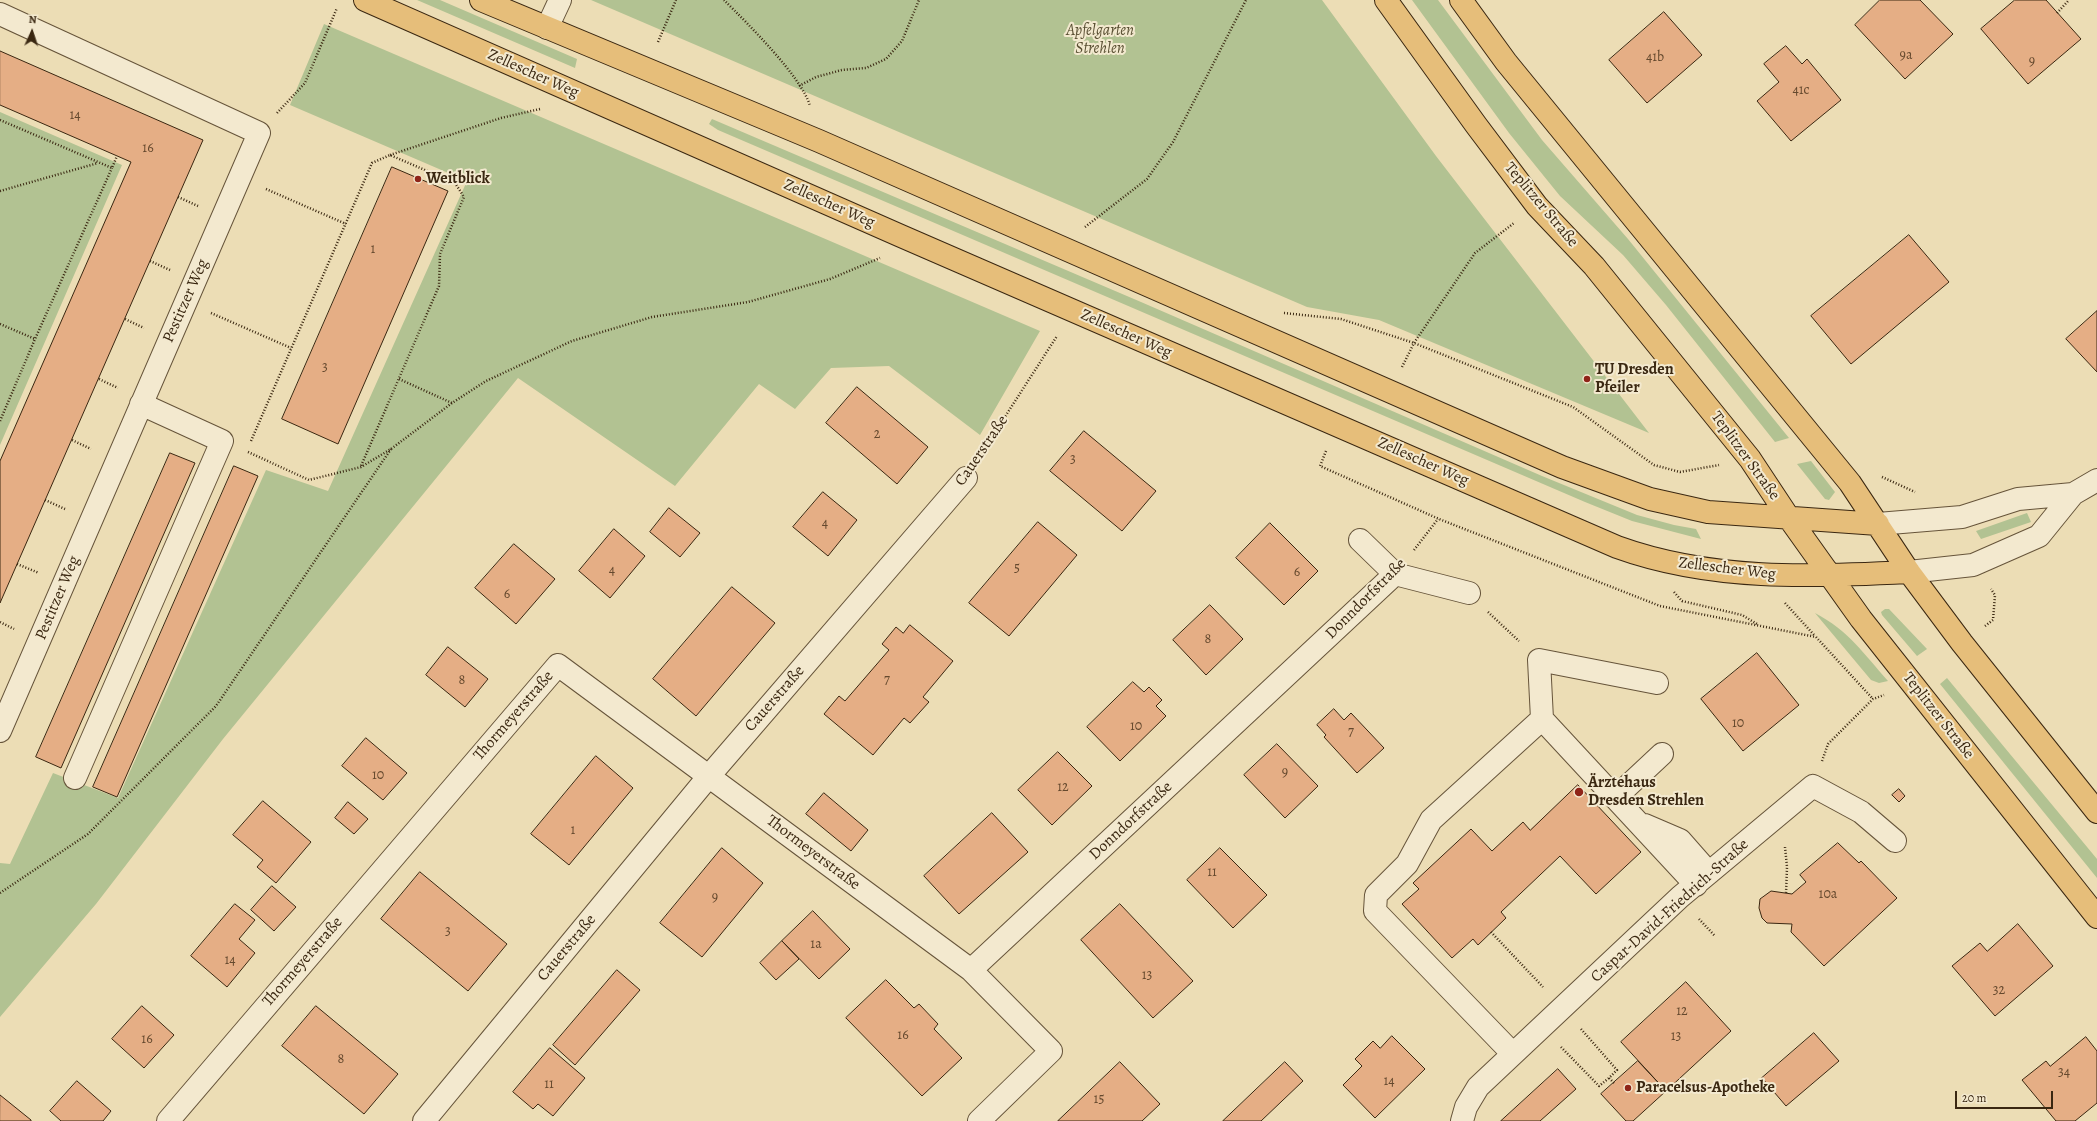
<!DOCTYPE html>
<meta charset="utf-8">
<style>
body{margin:0}
#map{position:relative;width:2097px;height:1121px;overflow:hidden;background:#ecddb5;font-family:Alegreya,serif}
canvas{display:block}
.north{position:absolute;left:12px;top:12px;width:40px;height:40px;-webkit-text-stroke:3px #f3e9cf;paint-order:stroke;rotate:3deg;font-size:11px;font-weight:700;line-height:16px;text-align:center;color:#3a2711}
.north::after{content:'';display:block;margin:auto;width:14px;height:18px;background:#3a2711;clip-path:polygon(50% 0,100% 100%,50% 72%,0 100%)}
.scale{position:absolute;left:1955px;top:1091px;width:98px;height:18px;box-sizing:border-box;border:2px solid #3a2711;border-top:0;padding-left:5px;font-size:12px;line-height:14px;white-space:nowrap;color:#3a2711;-webkit-text-stroke:3px #f3e9cf;paint-order:stroke}
</style>
<div id="map">
<canvas width="2097" height="1121"></canvas>
<div class="north">N</div>
<div class="scale">20 m</div>
</div>
<script>
const g = document.querySelector('canvas').getContext('2d');
g.lineJoin = 'round';
function paint(path, color) { g.fillStyle = color; g.fill(path, 'evenodd'); }
function trace(path, color, width, dash) { g.strokeStyle = color; g.lineWidth = width; g.lineCap = dash ? 'butt' : 'round'; g.setLineDash(dash || []); g.stroke(path); }
function label(font, color, halo, rows, align = 'center') {
  g.font = font + ' Alegreya,serif'; g.lineWidth = 4; g.setLineDash([]); g.textBaseline = 'middle'; g.strokeStyle = halo; g.fillStyle = color; for (const [text, x, y, turn = 0] of rows) {
    g.save(); g.translate(x, y); g.rotate((+turn || 0) * Math.PI / 180); g.textAlign = isNaN(turn) ? turn : align; if (halo) g.strokeText(text, 0, 0); g.fillText(text, 0, 0); g.restore();
  }
}
const green = new Path2D(`
 M417 0H440L577 59 575 68Z
 M591 0H1322L1436 156 1649 433 1379 320 1307 307Z
 M1412 0H1438L1542 140 1628 239 1789 438 1775 442 1666 305 1623 255 1560 196 1509 133Z
 M324 24 1040 331 980 435 889 366 831 368 795 409 759 384 675 486 518 378 223 739 96 904 0 1017V863L10 864 53 773 118 798 266 470 328 491 467 181 290 105Z
 M0 112 122 165 0 445Z
 M712 119 1141 302 1542 476 1637 515 1674 525 1696 529 1701 539 1632 521 1585 502 718 130 709 124Z
 M1811 461 1835 492 1829 500 1825 499 1797 464Z
 M2027 513 2031 522 1981 539 1976 531Z
 M1885 609H1889L1927 649 1917 656 1882 615 1881 612Z
 M1815 613C1849 631 1863 653 1888 681L1879 683 1871 680Z
 M1947 678 2097 859V878L1940 684Z`);
const building = new Path2D(`
 M1880 0H1920L1953 34 1905 79 1855 25Z
 M2015 0H2046L2081 39 2028 84 1981 29Z
 M1664 12 1702 55 1647 103 1609 60Z
 M1786 46 1802 64 1807 59 1841 100 1791 141 1757 101 1779 82 1764 64Z
 M0 51 203 140 0 603V461L131 162 0 105Z
 M392 167 448 191 338 444 282 419Z
 M1909 235 1949 282 1851 364 1811 316Z
 M2097 311V372L2066 339Z
 M857 387 928 447 897 484 826 423Z
 M1084 431 1156 491 1122 531 1050 471Z
 M170 453 195 463 61 768 36 757Z
 M234 466 258 476 117 797 93 787Z
 M823 492 857 520 828 556 793 527Z
 M669 508 700 533 680 557 650 532Z
 M1038 522 1077 555 1009 636 969 603Z
 M1270 523 1318 571 1284 605 1236 558Z
 M614 529 645 556 610 598 579 571Z
 M514 544 555 579 516 624 475 588Z
 M732 587 775 623 696 716 653 679Z
 M1210 605 1243 639 1206 675 1173 640Z
 M910 625 953 661 923 697 929 702 910 723 904 718 873 755 824 714 839 696 845 701 889 650 882 644 896 627 903 633Z
 M448 647 488 679 465 707 426 675Z
 M1757 653 1799 705 1743 751 1701 699Z
 M1133 682 1144 692 1149 687 1162 700 1156 706 1166 716 1120 761 1087 727Z
 M1334 709 1344 720 1351 713 1384 748 1357 773 1324 737 1326 735 1317 725Z
 M366 738 407 773 383 800 342 766Z
 M1277 744 1318 786 1285 818 1244 775Z
 M1058 752 1092 786 1052 825 1018 790Z
 M596 756 633 788 569 865 531 834Z
 M1578 785 1641 852 1596 894 1560 856 1501 912 1506 918 1478 945 1473 939 1452 958 1402 904 1419 889 1413 883 1471 829 1492 851 1523 822 1530 830Z
 M1899 789 1905 796 1899 802 1892 795Z
 M824 793 868 830 851 851 806 814Z
 M263 801 311 842 276 883 257 867 263 860 233 835Z
 M348 802 368 819 354 834 335 818Z
 M992 813 1028 852 959 914 924 876Z
 M1838 843 1859 863 1861 861 1897 898 1824 966 1791 932 1792 924 1767 923 1762 918 1759 908 1760 899 1771 891 1792 894 1806 882 1800 875Z
 M722 848 763 883 702 957 660 923Z
 M1220 848 1267 895 1233 928 1187 880Z
 M420 872 507 944 468 991 381 919Z
 M272 886 296 907 274 931 251 910Z
 M235 904 255 920 239 939 255 953 227 987 191 956Z
 M1120 904 1193 981 1153 1018 1081 940Z
 M813 911 850 949 819 979 782 941Z
 M2018 924 2053 966 1995 1016 1952 966 1980 943 1987 951Z
 M782 941 799 959 776 980 760 963Z
 M617 970 640 990 575 1065 553 1045Z
 M886 980 914 1008 919 1004 938 1024 934 1029 962 1058 922 1096 846 1018Z
 M1686 982 1731 1031 1666 1091 1621 1042Z
 M142 1006 174 1035 144 1068 112 1039Z
 M316 1006 398 1074 364 1114 282 1046Z
 M1814 1033 1839 1061 1786 1106 1762 1078Z
 M1392 1036 1425 1069 1375 1118 1343 1085 1362 1066 1355 1059 1373 1041 1380 1048Z
 M2086 1037 2097 1051V1103L2075 1121H2056L2022 1080 2046 1061 2050 1066Z
 M550 1048 585 1078 553 1116 538 1104 533 1109 513 1092Z
 M1638 1061 1666 1091 1633 1121H1626L1601 1094Z
 M1120 1062 1160 1104 1142 1121H1058Z
 M1285 1062 1303 1081 1261 1121H1223Z
 M1558 1069 1576 1089 1540 1121H1501Z
 M77 1081 111 1111 103 1121H61L50 1111Z
 M0 1095 31 1120V1121H0Z`);
const path = new Path2D(`
 M724 0C747 23 802 77 810 106
 M2057 13 2069 0
 M658 42 676 0
 M799 86 816 77 842 70 866 68 886 59 902 41 919 0
 M277 113 305 83 337 8
 M0 120 112 168 117 156
 M390 155 501 118 540 109
 M266 189 346 224
 M0 191 98 163
 M178 197 198 206
 M1085 227 1147 179 1173 142 1246 0
 M150 261 170 270
 M211 313 291 348
 M1284 313 1341 319 1414 343 1573 407 1654 465 1680 472 1719 465
 M125 319 144 328
 M0 324 35 339 112 168
 M1402 367 1414 343 1475 253 1514 223
 M99 379 118 388
 M399 379 452 403
 M0 421 35 339
 M72 440 91 449
 M251 441 372 163 390 155 455 183 464 197 440 254 439 286 361 466
 M1326 451 1320 466 1439 519 1660 606 1816 637 1873 699
 M248 452 309 480 361 467 391 449 452 403 486 381 572 341 652 317 748 302 830 279 880 258
 M981 454 1057 336
 M1882 477 1915 492
 M45 500 65 509
 M1414 550 1438 519
 M17 564 39 573
 M1674 592 1682 601 1742 615 1757 624
 M1785 603 1815 636
 M1488 612 1519 641
 M0 622 14 629
 M1985 626 1993 620 1995 595 1991 589
 M1822 761 1828 744 1873 699 1884 695
 M1785 847 1787 867 1786 894
 M0 893 88 834 216 706 391 449
 M1699 919 1715 936
 M1491 932 1543 987
 M1581 1029 1617 1070 1609 1078 1614 1083
 M1561 1047 1599 1086 1609 1078`);
const minor = new Path2D(`
 M0 14 259 133 0 731
 M547 28 560 0
 M1878 524 1962 517 2018 499 2073 494
 M1360 540 1395 574 1469 593
 M1909 572 1973 565 2039 536 2073 494 2097 480
 M1657 683 1539 660 1542 719 1696 885
 M75 778 222 441 141 404
 M1616 797 1662 754
 M1645 825 1680 840 1709 873
 M1513 1054 1375 911 1376 895 1407 864 1431 820 1542 719
 M168 1121 558 665 971 970
 M424 1121 709 776 966 478
 M979 1121 1051 1051 971 970 1395 574
 M1462 1121 1466 1107 1478 1087 1680 897 1813 786 1861 812 1895 841`);
const major = new Path2D(`
 M365 0 901 236 1617 547C1711 581 1811 577 1909 572
 M481 0 819 141 1562 467 1650 499 1708 512 1878 524
 M1386 0 1476 125 1537 206 1594 266 1750 459 1789 518 1861 619 2097 917
 M1461 0 1506 62 1850 483 1909 572 1962 643 2097 812`);
const markers = [
 [418,179,4,"#8f2418"],
 [1587,379,4,"#8f2418"],
 [1579,792,5,"#8f2418"],
 [1628,1088,4,"#8f2418"]
];
const numberNames = [
 ["9a",1906,56],
 ["41b",1655,58],
 ["9",2032,62],
 ["41c",1801,91],
 ["14",75,116],
 ["16",148,149],
 ["1",373,250],
 ["3",325,368],
 ["2",877,435],
 ["3",1073,460],
 ["4",825,524],
 ["5",1017,569],
 ["4",612,571],
 ["6",1297,573],
 ["6",507,595],
 ["8",1208,640],
 ["8",462,681],
 ["7",887,681],
 ["10",1738,724],
 ["10",1136,727],
 ["7",1351,733],
 ["9",1285,773],
 ["10",378,776],
 ["12",1063,788],
 ["1",573,831],
 ["11",1212,873],
 ["10a",1828,895],
 ["9",715,898],
 ["3",448,932],
 ["1a",816,945],
 ["14",230,961],
 ["13",1147,976],
 ["32",1999,991],
 ["12",1682,1012],
 ["16",903,1036],
 ["13",1676,1037],
 ["16",147,1040],
 ["8",341,1060],
 ["34",2064,1073],
 ["14",1389,1082],
 ["11",549,1085],
 ["15",1099,1100]
];
const parkNames = [
 ["Apfelgarten",1100,31],
 ["Strehlen",1100,49]
];
const streetNames = [
 ["Zellescher Weg",533,74,24],
 ["Zellescher Weg",829,204,24],
 ["Teplitzer Straße",1541,205,50],
 ["Pestitzer Weg",186,301,-66],
 ["Zellescher Weg",1126,334,24],
 ["Cauerstraße",982,451,-56],
 ["Teplitzer Straße",1745,456,54],
 ["Zellescher Weg",1423,462,24],
 ["Zellescher Weg",1727,569,7],
 ["Pestitzer Weg",58,598,-67],
 ["Donndorfstraße",1366,599,-45],
 ["Cauerstraße",775,699,-49],
 ["Thormeyerstraße",514,716,-49],
 ["Teplitzer Straße",1938,716,52],
 ["Donndorfstraße",1131,821,-43],
 ["Thormeyerstraße",813,853,37],
 ["Caspar-David-Friedrich-Straße",1670,911,-42],
 ["Cauerstraße",567,948,-50],
 ["Thormeyerstraße",303,962,-49]
];
const poiNames = [
 ["Weitblick",426,179],
 ["TU Dresden",1595,370],
 ["Pfeiler",1595,388],
 ["Ärztehaus",1588,783],
 ["Dresden Strehlen",1588,801],
 ["Paracelsus-Apotheke",1636,1088]
];
paint(green, '#b2c292');
paint(building, '#e5ae85');
trace(building, '#3a2711', 1);
trace(minor, '#66543a', 24);
trace(major, '#3a2711', 24);
trace(path, '#3a2711', 2.5, [1, 2]);
trace(minor, '#f3e9cf', 22);
trace(major, '#e6be7a', 22);
for (const [x, y, r, color] of markers) { const dot = new Path2D(); dot.arc(x, y, r, 0, 2 * Math.PI); g.fillStyle = color; g.fill(dot); trace(dot, '#f3e9cf', 1.5); }
label('14px', '#65492e', null, numberNames);
label('italic 16px', '#584e31', '#f3e9cf', parkNames);
label('16px', '#3a2711', '#f3e9cf', streetNames);
label('bold 16px', '#3a2711', '#f3e9cf', poiNames, 'left');
</script>
